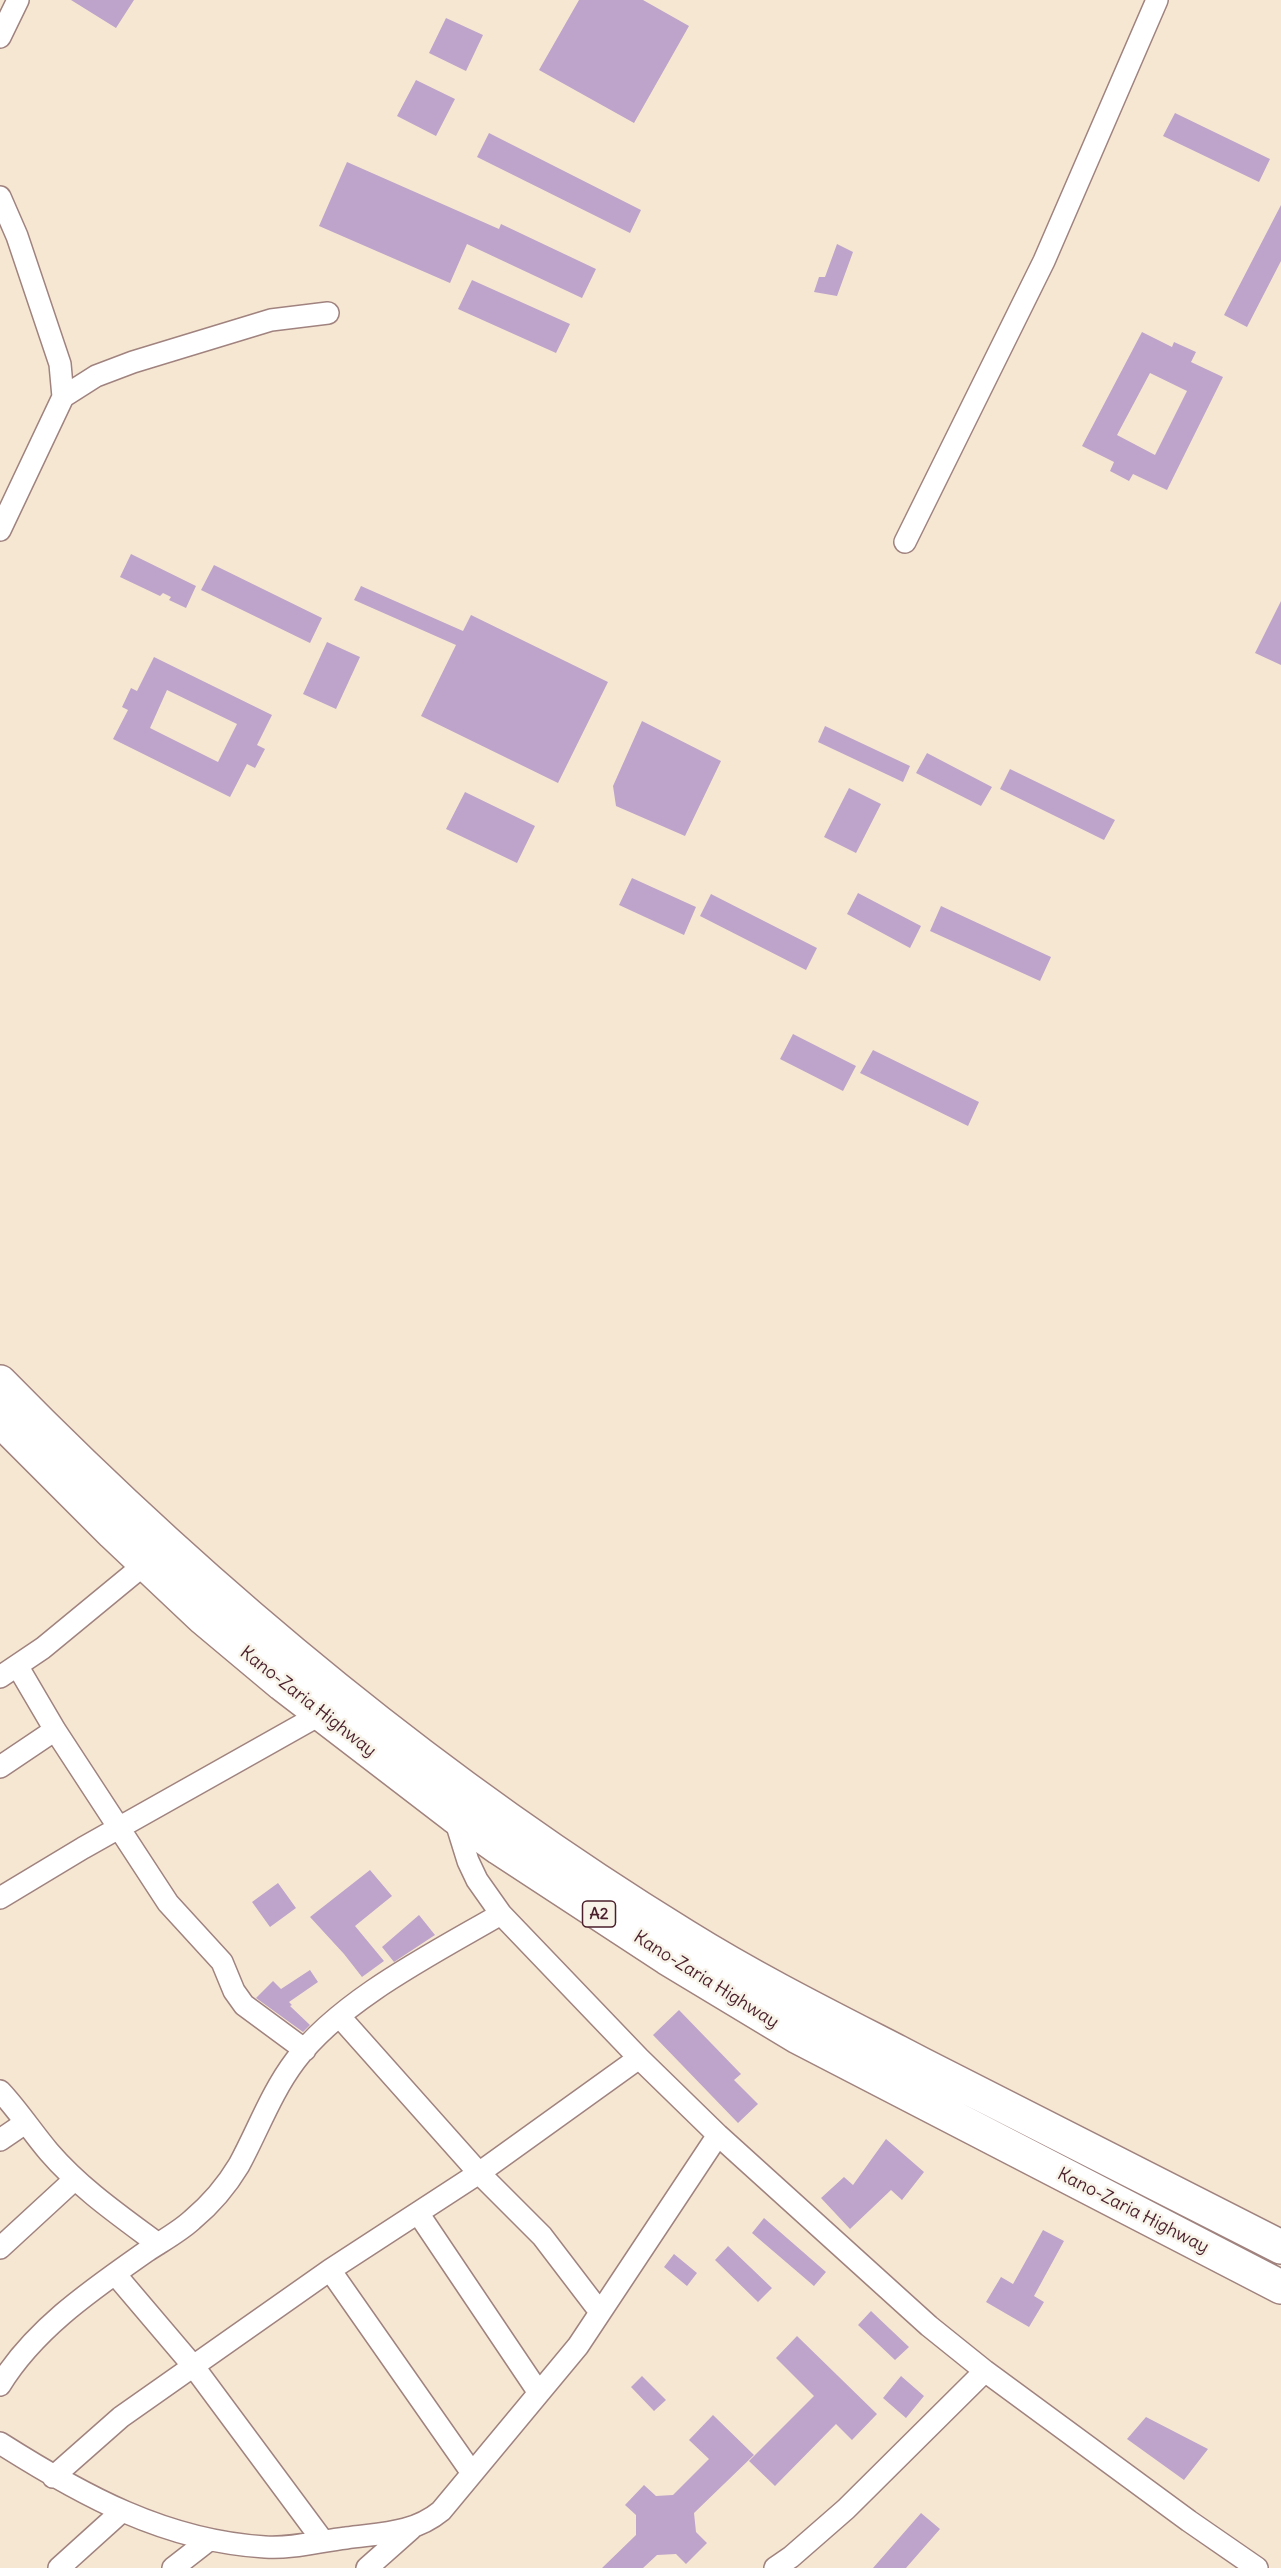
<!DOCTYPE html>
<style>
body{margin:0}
canvas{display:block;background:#f6e7d3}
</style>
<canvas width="1281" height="2568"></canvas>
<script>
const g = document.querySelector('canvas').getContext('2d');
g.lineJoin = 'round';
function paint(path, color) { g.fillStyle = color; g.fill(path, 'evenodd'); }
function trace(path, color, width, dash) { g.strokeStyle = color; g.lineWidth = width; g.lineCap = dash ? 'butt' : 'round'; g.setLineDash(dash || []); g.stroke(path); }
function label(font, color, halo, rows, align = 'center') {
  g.font = font + ' Delius,sans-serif'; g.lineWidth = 5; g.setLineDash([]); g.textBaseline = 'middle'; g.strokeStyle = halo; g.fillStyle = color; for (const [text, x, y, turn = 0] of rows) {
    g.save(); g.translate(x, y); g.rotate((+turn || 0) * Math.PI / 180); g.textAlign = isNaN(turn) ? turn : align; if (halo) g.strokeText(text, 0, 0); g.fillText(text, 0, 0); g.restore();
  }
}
const building = new Path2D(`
 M71 0H134L116 28Z
 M579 0H643L689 26 634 123 539 70Z
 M446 18 483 35 466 71 429 53Z
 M416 80 455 99 436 136 397 116Z
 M1175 113 1270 159 1259 182 1163 136Z
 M489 133 641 210 630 233 477 157Z
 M347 162 499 229 501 224 596 269 582 298 467 244 450 283 319 226Z
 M1281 205V261L1247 327 1224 315Z
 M837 244 853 252 837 296 814 292 819 277H825Z
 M472 280 570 324 556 353 458 309Z
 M1142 332 1172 347 1174 342 1196 352 1191 362 1223 377 1167 490 1133 474 1129 481 1110 471 1114 462 1082 446ZM1150 373 1187 391 1155 455 1117 435Z
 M131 554 196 586 186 608 169 600 171 597 163 593 160 596 120 577Z
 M214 565 322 618 310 643 201 590Z
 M361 586 463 631 471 615 608 682 558 783 421 716 456 645 354 600Z
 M1281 601V665L1255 653Z
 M327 642 360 657 336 709 303 694Z
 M154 657 272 715 257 745 265 749 255 768 247 764 230 797 113 739 128 710 122 707 131 688 137 691ZM167 690 237 724 218 762 150 728Z
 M642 721 721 761 685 836 616 806 613 786Z
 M825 726 910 766 903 782 818 742Z
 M927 753 992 787 981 806 916 773Z
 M1010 769 1115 820 1104 840 1000 789Z
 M849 788 881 804 856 853 824 837Z
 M465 792 535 826 517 863 446 829Z
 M632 878 696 907 684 935 619 905Z
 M858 893 921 926 910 948 847 914Z
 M711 894 817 948 806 970 700 916Z
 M941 906 1051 957 1040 981 930 931Z
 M793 1034 856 1066 843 1091 780 1059Z
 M873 1050 979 1102 968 1126 860 1073Z
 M370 1870 392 1896 355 1926 384 1961 362 1977 344 1954 310 1917Z
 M278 1883 296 1908 270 1927 252 1902Z
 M419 1915 435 1935 394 1962 382 1947Z
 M310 1970 318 1982 289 2002 292 2005 290 2006 310 2025 303 2032 256 1998 273 1981 281 1989Z
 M679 2010 741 2074 734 2080 758 2104 738 2123 653 2035Z
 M886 2139 924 2172 902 2200 891 2190 850 2229 821 2198 844 2177 853 2185Z
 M764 2218 826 2272 814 2286 752 2233Z
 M1043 2230 1064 2241 1034 2296 1044 2302 1029 2327 986 2302 1001 2277 1013 2284Z
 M728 2246 772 2288 758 2302 715 2260Z
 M674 2254 697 2273 687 2286 664 2267Z
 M871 2311 909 2347 895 2360 858 2325Z
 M797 2336 877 2414 852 2440 836 2424 775 2486 749 2461 814 2396 776 2358Z
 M642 2376 666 2400 654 2411 631 2387Z
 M901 2376 924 2396 906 2418 883 2398Z
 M713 2415 754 2455 694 2513 696 2532 707 2543 686 2564 676 2554 657 2555 643 2568H602L636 2535V2515L625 2505 644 2485 656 2496 673 2495 709 2459 689 2440Z
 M1146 2417 1208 2449 1184 2480 1127 2439Z
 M921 2513 940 2529 906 2568H873Z`);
const street = new Path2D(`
 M0 37 18 0
 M0 197 17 236 60 364 63 397 0 530
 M63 397 96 376 133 362 271 320 328 313
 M905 542 1044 261 1157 0
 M18 1667 55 1730 168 1903 222 1962 234 1991 244 2005 305 2050
 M0 1677 43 1648 145 1564
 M0 1767 55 1730
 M454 1816 468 1861 477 1880 501 1914 639 2058 718 2135 929 2326 985 2371 1189 2521 1257 2568
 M0 1898 83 1848 321 1714
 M340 2017 479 2173 542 2236 600 2312
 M0 2091C18 2110 32 2132 49 2152 80 2188 119 2215 158 2244
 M0 2140 25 2123
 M418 2213 539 2393
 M0 2248 75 2179
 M330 2270 472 2473
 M115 2274 194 2367 323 2541
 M0 2385C35 2328 93 2289 147 2251 162 2241 179 2232 192 2220 210 2205 227 2185 239 2165 258 2130 271 2093 295 2061 340 2000 436 1952 501 1914
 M0 2443C82 2495 165 2541 265 2547 292 2549 320 2541 346 2538 381 2533 413 2534 441 2511L578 2346 718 2135
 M53 2477 121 2417 330 2270 479 2173 639 2058
 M59 2568 121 2512
 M173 2568 209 2540
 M367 2568 411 2529
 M775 2568 791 2557 846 2509 985 2371`);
const highway = new Path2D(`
 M0 1382C207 1593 433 1781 685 1936 754 1979 826 2015 898 2052 1025 2118 1153 2182 1281 2247
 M0 1420 113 1533 202 1617 282 1684 454 1816 499 1848 667 1958 798 2037 1281 2287`);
const shields = [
 [599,1914,33]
];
const shieldNames = [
 ["A2",599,1914]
];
const streetNames = [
 ["Kano-Zaria Highway",308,1702,38],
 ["Kano-Zaria Highway",706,1980,32],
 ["Kano-Zaria Highway",1133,2211,27]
];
paint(building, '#bea4ca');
trace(street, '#a0837f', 24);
trace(highway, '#a0837f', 36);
trace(street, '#fff', 21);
trace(highway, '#fff', 33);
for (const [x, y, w] of shields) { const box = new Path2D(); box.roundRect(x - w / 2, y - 13, w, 26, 4.5); g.fillStyle = '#f7f3e8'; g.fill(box); trace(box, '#4a1f2b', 1.5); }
label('bold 16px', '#4a1f2b', null, shieldNames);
label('18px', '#4a1f2b', '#f7f3e8', streetNames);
</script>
